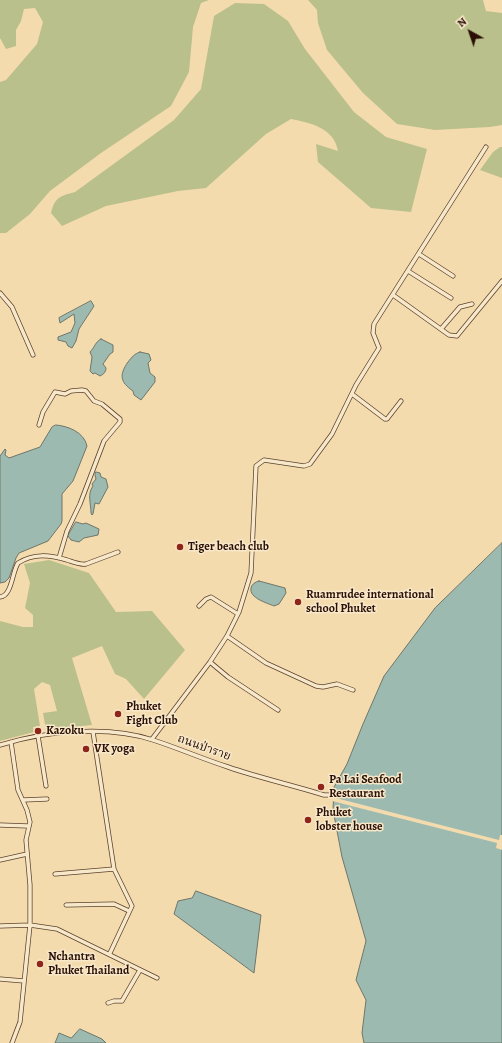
<!DOCTYPE html>
<meta charset="utf-8">
<style>
body{margin:0}
#map{position:relative;width:502px;height:1043px;overflow:hidden;background:#f4dbad;font-family:Alegreya,serif}
canvas{display:block}
.north{position:absolute;left:450px;top:12px;width:40px;height:40px;-webkit-text-stroke:3px #f8e8ca;paint-order:stroke;rotate:320deg;font-size:11px;font-weight:700;line-height:16px;text-align:center;color:#290f05}
.north::after{content:'';display:block;margin:auto;width:14px;height:18px;background:#290f05;clip-path:polygon(50% 0,100% 100%,50% 72%,0 100%)}
</style>
<div id="map">
<canvas width="502" height="1043"></canvas>
<div class="north">N</div>
</div>
<script>
const g = document.querySelector('canvas').getContext('2d');
g.lineJoin = 'round';
function paint(path, color) { g.fillStyle = color; g.fill(path, 'evenodd'); }
function trace(path, color, width, dash) { g.strokeStyle = color; g.lineWidth = width; g.lineCap = dash ? 'butt' : 'round'; g.setLineDash(dash || []); g.stroke(path); }
function label(font, color, halo, rows, align = 'center') {
  g.font = font + ' Alegreya,"Noto Serif Thai",serif'; g.lineWidth = 3; g.setLineDash([]); g.textBaseline = 'middle'; g.strokeStyle = halo; g.fillStyle = color; for (const [text, x, y, turn = 0] of rows) {
    g.save(); g.translate(x, y); g.rotate((+turn || 0) * Math.PI / 180); g.textAlign = isNaN(turn) ? turn : align; if (halo) g.strokeText(text, 0, 0); g.fillText(text, 0, 0); g.restore();
  }
}
const green = new Path2D(`
 M0 0H209L201 3 193 27 189 72 171 106 101 153 50 191 30 214 6 233H0V82L6 80 37 44 43 22 35 8 24 9 21 21 16 30V46L6 49 0 38Z
 M308 0H483L486 11 502 13V125L490 127 435 130 397 124 363 93 327 50 318 23 317 10Z
 M235 3 264 4 288 21 305 49 354 112 386 137 427 149 411 212 371 208 318 162 316 144 338 151C334 128 311 123 291 119L266 134 206 188 178 191 106 206 62 226 51 213C55 197 60 196 75 192L174 120 201 89 214 16Z
 M500 147H502V178L480 170 493 152Z
 M49 560 89 573 116 612 152 611 185 650 144 699 126 679 115 674 102 646 72 658 92 725 46 730 43 713 57 711 50 685 42 682 34 689 40 726 33 727 34 732 0 741V621L23 627H33V615L25 608 30 583 24 564Z`);
const water = new Path2D(`
 M91 301 94 306 79 329 76 341 72 348 68 346 66 342 58 340V337L71 332 75 323 74 314 60 323 59 318Z
 M101 339 113 345V352L110 354 103 364 106 368C106 372 104 374 100 376L95 373 93 374 90 371 92 357 90 352C95 347 95 342 101 339Z
 M140 352 149 354 151 360 148 363 150 373 155 377V382L141 400 134 395 133 391C120 382 119 375 128 362 132 357 134 354 140 352Z
 M56 425C68 426 84 432 87 446L73 481 62 494V521L61 524 48 541 19 553 16 558 9 578 5 582 0 583V456L5 449 6 450 5 455 9 458 40 447 52 427Z
 M96 472 100 473 101 477 106 479 108 487 99 504 95 503 93 514 92 515 91 513C91 504 87 494 93 486L92 484 96 479 95 475Z
 M76 522 83 524 86 523 99 529 98 535 84 538 79 542 71 540 68 536Z
 M502 543V1043H364L362 1033 366 1000 356 980 366 941 342 857 333 810 334 787 347 764 363 724 384 676 435 608Z
 M259 581 285 588 286 593 279 604 274 606C267 603 249 598 251 588 252 584 255 582 259 581Z
 M196 891 261 915 254 973 174 914 178 901 192 898Z
 M80 1029 102 1039 106 1043H55L59 1033 71 1038Z`);
const pier = new Path2D(`
 M332 797 499 840 500 835H502V850L496 848 497 843 332 801Z`);
const street = new Path2D(`
 M419 254 453 276
 M408 271 451 298
 M0 293 12 307 33 355
 M393 295 449 335 457 336 502 281
 M441 329 460 307 472 304
 M352 394 385 419H387L401 401
 M39 425 43 412 55 392 65 394 71 391 82 390 86 391 94 401 102 404 120 419V422L104 441 80 504 67 531 59 558
 M0 597C12 596 12 572 18 563 34 553 49 555 67 560 73 562 79 565 86 564L118 552
 M199 606 206 599 211 597 238 614
 M227 636 266 663 316 686 323 687 337 684 353 690
 M210 662 228 677 278 710
 M93 732 114 869 132 906 110 953
 M38 736 46 786
 M152 739 210 662 227 636 239 612 251 573 256 466 264 460 304 466 310 464 332 434 356 385 379 348 373 333 374 324 486 147
 M11 742 18 790 27 810 30 822 26 840 30 885V925L20 1022 12 1043
 M0 745C45 731 108 725 153 740 178 748 203 759 228 767 260 778 292 785 324 795H330
 M23 800 47 799
 M0 825 28 826
 M0 860 27 854
 M55 874 114 869
 M66 905 114 904 129 911
 M0 926 30 925 57 929 157 978
 M0 979 24 981
 M108 1003 114 1001H122L140 970`);
const markers = [
 [180,547,4,"#8f2418"],
 [298,602,4,"#8f2418"],
 [118,714,4,"#8f2418"],
 [38,731,4,"#8f2418"],
 [86,749,4,"#8f2418"],
 [321,787,4,"#8f2418"],
 [308,820,4,"#8f2418"],
 [40,964,4,"#8f2418"]
];
const poiNames = [
 ["Tiger beach club",188,547],
 ["Ruamrudee international",306,595],
 ["school Phuket",306,609],
 ["Phuket",126,707],
 ["Fight Club",126,721],
 ["Kazoku",46,731],
 ["VK yoga",94,749],
 ["Pa Lai Seafood",329,780],
 ["Restaurant",329,794],
 ["Phuket",316,813],
 ["lobster house",316,827],
 ["Nchantra",48,957],
 ["Phuket Thailand",48,971]
];
const streetNames = [
 ["ถนนป่าราย",204,748,20]
];
paint(green, '#bac08b');
paint(water, '#9cbaaf');
trace(water, '#6e766b', 1);
paint(pier, '#f4dbad');
trace(street, '#5c422f', 5);
trace(street, '#f8e8ca', 3.5);
for (const [x, y, r, color] of markers) { const dot = new Path2D(); dot.arc(x, y, r, 0, 2 * Math.PI); g.fillStyle = color; g.fill(dot); trace(dot, '#f8e8ca', 1.5); }
label('bold 12px', '#290f05', '#f8e8ca', poiNames, 'left');
label('12px', '#290f05', '#f8e8ca', streetNames);
</script>
